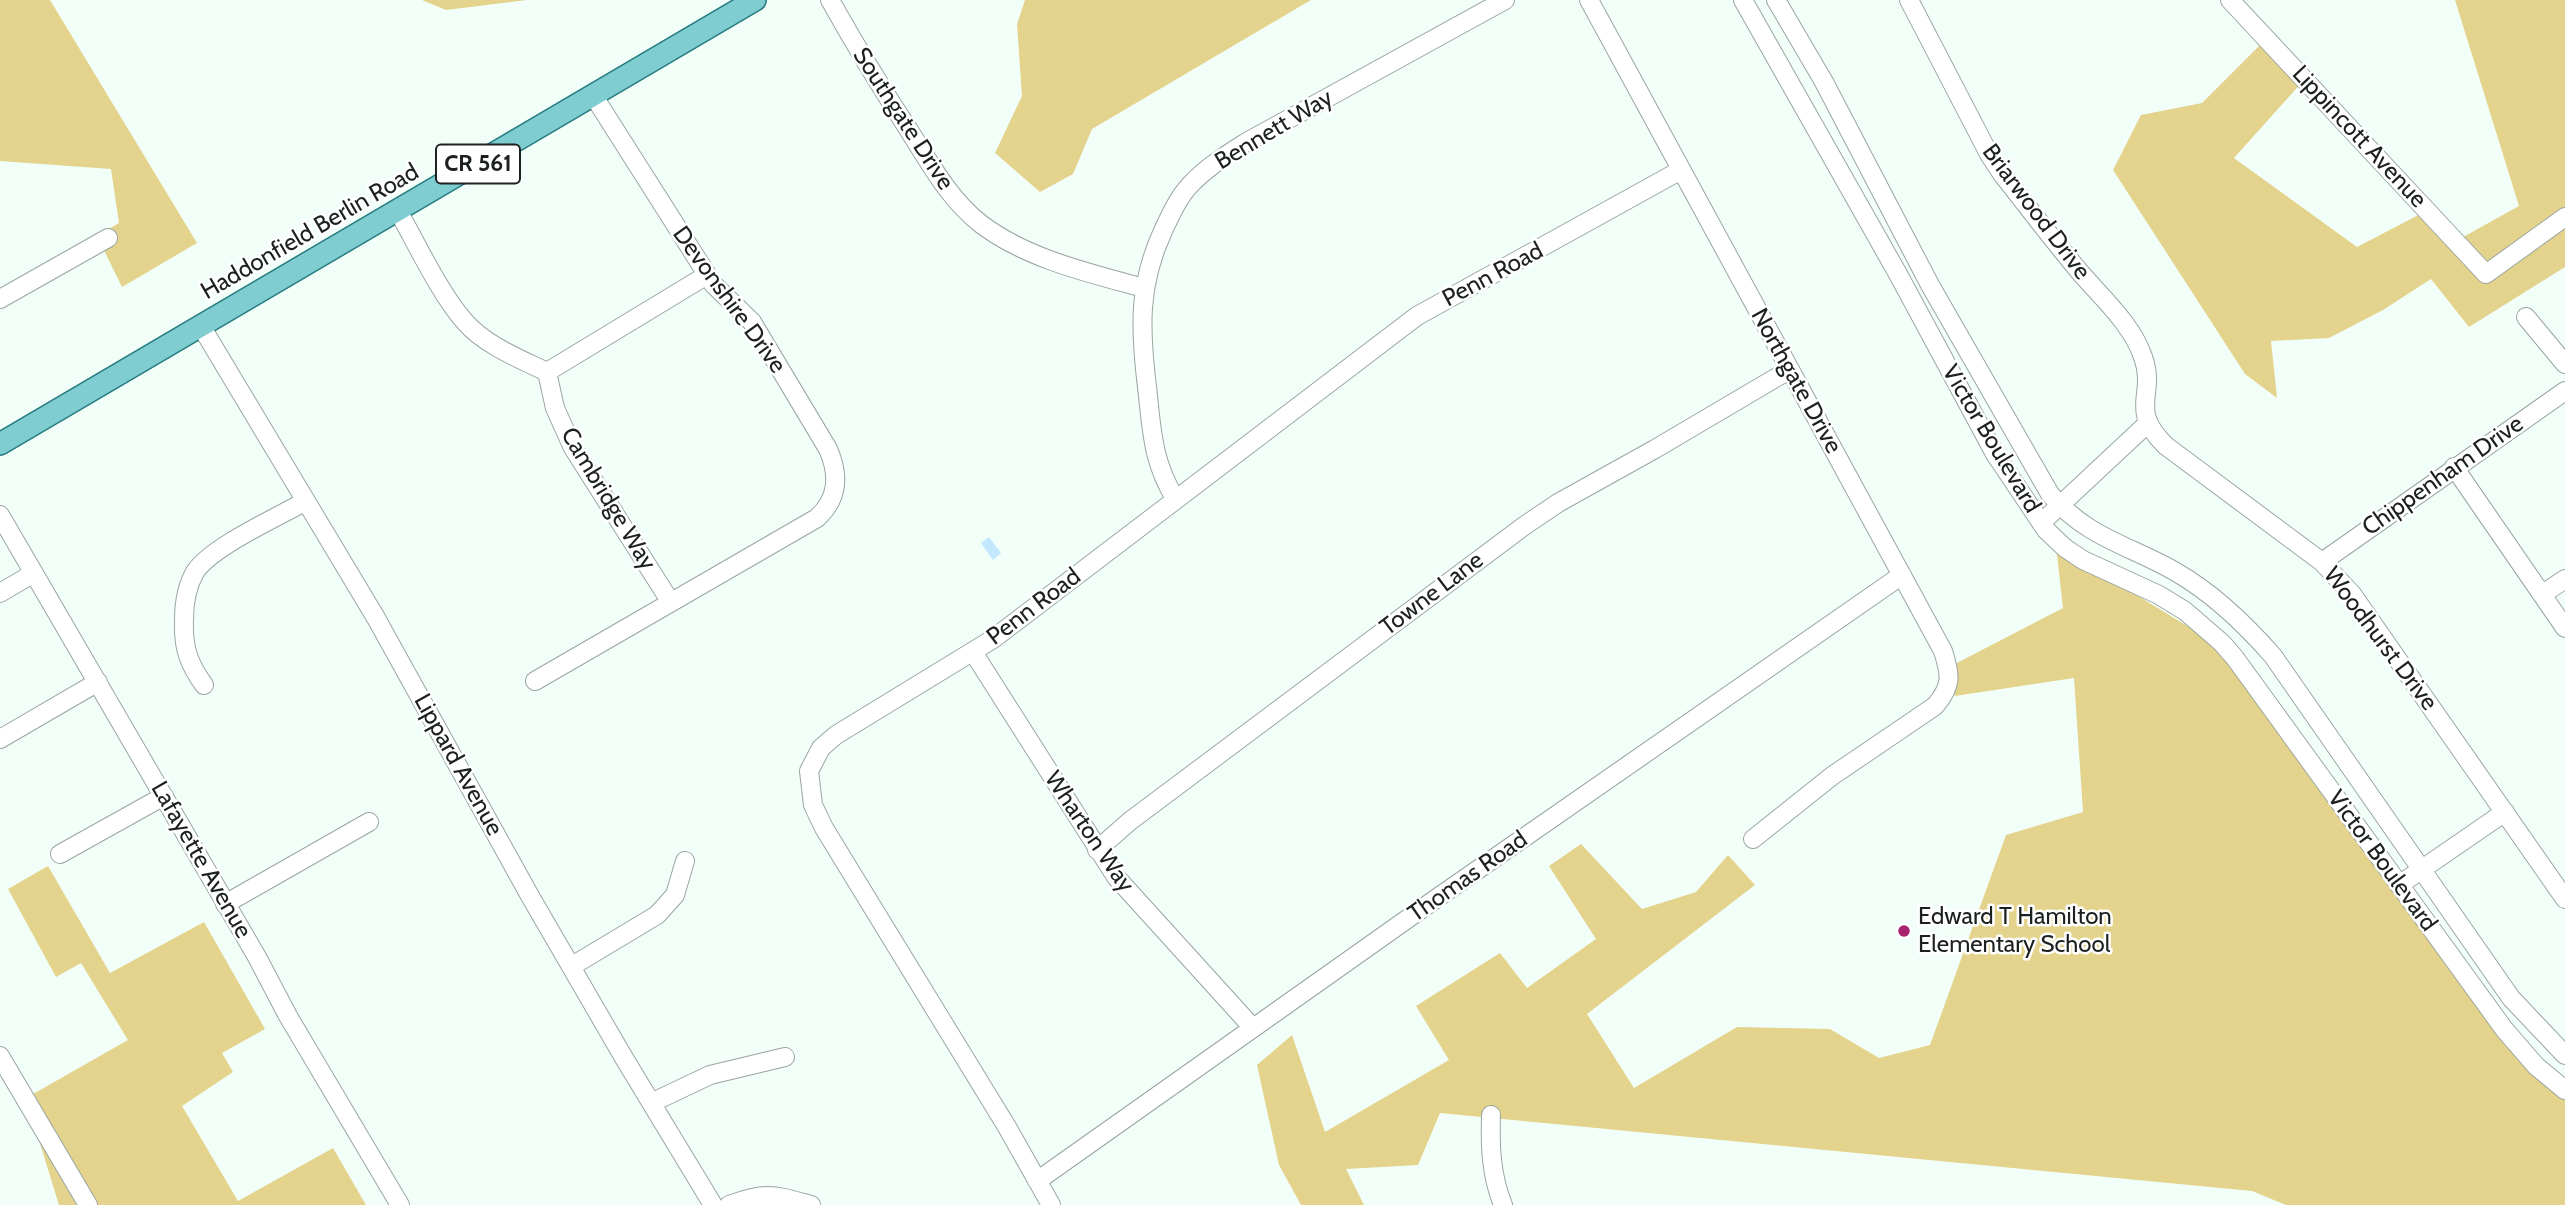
<!DOCTYPE html>
<style>
body{margin:0}
canvas{display:block;background:#f2fff9}
</style>
<canvas width="2565" height="1205"></canvas>
<script>
const g = document.querySelector('canvas').getContext('2d');
g.lineJoin = 'round';
function paint(path, color) { g.fillStyle = color; g.fill(path, 'evenodd'); }
function trace(path, color, width, dash) { g.strokeStyle = color; g.lineWidth = width; g.lineCap = dash ? 'butt' : 'round'; g.setLineDash(dash || []); g.stroke(path); }
function label(font, color, halo, rows, align = 'center') {
  g.font = font + ' Cabin,sans-serif'; g.lineWidth = 5; g.setLineDash([]); g.textBaseline = 'middle'; g.strokeStyle = halo; g.fillStyle = color; for (const [text, x, y, turn = 0] of rows) {
    g.save(); g.translate(x, y); g.rotate((+turn || 0) * Math.PI / 180); g.textAlign = isNaN(turn) ? turn : align; if (halo) g.strokeText(text, 0, 0); g.fillText(text, 0, 0); g.restore();
  }
}
const green = new Path2D(`
 M0 0H50L197 243 122 287 97 236 119 223 111 169 0 161Z
 M422 0H527L446 10Z
 M1025 0H1311L1092 129 1073 174 1040 192 995 153 1022 96 1017 24Z
 M2455 0H2565V267L2469 327 2431 279 2383 310 2329 338 2271 341 2277 398 2245 374 2113 170 2141 115 2202 103 2263 42 2304 80 2234 158 2357 247 2430 209 2456 241 2519 206Z
 M2056 546 2225 649 2517 1058 2565 1093V1205H2286L2252 1191 1440 1113 1418 1165 1346 1169 1364 1205H1301L1279 1165 1257 1065 1292 1035 1325 1132 1449 1060 1416 1006 1500 953 1527 988 1596 939 1549 866 1581 844 1642 909 1696 892 1728 855 1755 885 1587 1014 1634 1088 1737 1027 1830 1029 1879 1058 1930 1045 2006 835 2083 812 2074 678 1955 696 1951 666 2063 608Z
 M48 866 110 973 204 922 265 1029 222 1053 233 1072 182 1106 238 1201 333 1148 366 1205H59L26 1098 128 1040 81 963 56 977 8 889Z`);
const water = new Path2D(`
 M989 537 1001 553 993 560 981 543Z`);
const minor = new Path2D(`
 M830 0C855 45 882 89 910 132 931 165 950 200 981 224 1027 259 1089 273 1144 288
 M1589 0 1943 651C1951 676 1952 686 1935 706L1832 776 1753 839
 M1743 0 1898 274 1995 454 2046 530 2065 548 2083 560 2159 595 2185 611 2222 643 2235 658 2504 1029 2536 1066 2565 1090
 M1776 0 1824 82 1930 285 2050 494C2087 538 2129 545 2176 572 2214 594 2245 624 2273 656L2511 998 2565 1055
 M1909 0 1989 154 2002 174C2028 207 2053 240 2079 271 2101 297 2132 324 2143 357 2157 396 2127 408 2166 446L2322 562 2352 594 2565 899
 M2230 0 2486 274 2565 217
 M398 211C417 244 440 294 465 322 485 345 520 359 547 372
 M0 299 108 238
 M2526 317 2565 364
 M201 326 376 618 530 896 624 1058 713 1205
 M547 372 555 408 573 448 670 601
 M547 372 707 275
 M2454 467 2565 628
 M1176 500C1152 461 1152 431 1147 387 1140 329 1138 285 1163 231 1171 214 1178 198 1190 185 1206 168 1226 155 1245 143L1505 0
 M0 515 257 957 288 1016 400 1205
 M2041 523 2147 424
 M2322 562 2565 391
 M0 593 34 573
 M2543 594 2565 579
 M973 652 1116 877 1253 1028
 M535 681 817 518C839 498 839 474 828 449L752 322 713 284 593 95
 M204 685C188 663 183 647 184 620 184 604 187 586 195 572 211 547 276 518 304 502
 M0 739 98 682
 M1097 850 1130 821 1524 526 1558 503 1655 449 1789 370
 M60 854 164 796
 M2399 885 2505 812
 M225 904 369 822
 M572 966 657 915 675 895 685 861
 M0 1056 88 1205
 M651 1103 710 1075 785 1057
 M1491 1115C1490 1147 1491 1175 1503 1205
 M1037 1181 1437 898 1902 575
 M729 1205C766 1191 774 1195 811 1205
 M1051 1205 1007 1127 824 828 813 805 809 771 821 748 836 735 993 639 1417 316 1681 170`);
const major = new Path2D(`
 M0 444 755 0`);
const markers = [
 [1904,931,7,"#a9236c"]
];
const shields = [
 [478,164,84]
];
const shieldNames = [
 ["CR 561",478,164]
];
const streetNames = [
 ["Southgate Drive",903,119,57],
 ["Bennett Way",1274,130,-31],
 ["Lippincott Avenue",2359,137,47],
 ["Briarwood Drive",2036,212,53],
 ["Haddonfield Berlin Road",310,232,-30],
 ["Penn Road",1493,275,-28],
 ["Devonshire Drive",729,300,54],
 ["Northgate Drive",1796,381,61],
 ["Victor Boulevard",1991,439,59],
 ["Chippenham Drive",2443,476,-35],
 ["Cambridge Way",608,499,59],
 ["Towne Lane",1432,594,-37],
 ["Penn Road",1034,607,-37],
 ["Woodhurst Drive",2380,639,53],
 ["Lippard Avenue",458,765,61],
 ["Wharton Way",1089,832,56],
 ["Lafayette Avenue",201,860,60],
 ["Victor Boulevard",2382,861,54],
 ["Thomas Road",1468,877,-35]
];
const poiNames = [
 ["Edward T Hamilton",1918,917],
 ["Elementary School",1918,945]
];
paint(green, '#e3d38c');
paint(water, '#c2e7ff');
trace(minor, '#9aa5a0', 20);
trace(major, '#267b7f', 24);
trace(minor, '#fff', 18);
trace(major, '#80cdd1', 21);
for (const [x, y, r, color] of markers) { const dot = new Path2D(); dot.arc(x, y, r, 0, 2 * Math.PI); g.fillStyle = color; g.fill(dot); trace(dot, '#fff', 2.5); }
for (const [x, y, w] of shields) { const box = new Path2D(); box.roundRect(x - w / 2, y - 19.5, w, 39, 5); g.fillStyle = '#fff'; g.fill(box); trace(box, '#1c211f', 2); }
label('bold 23px', '#1c211f', null, shieldNames);
label('24px', '#1c211f', '#fff', streetNames);
label('24px', '#1c211f', '#fff', poiNames, 'left');
</script>
